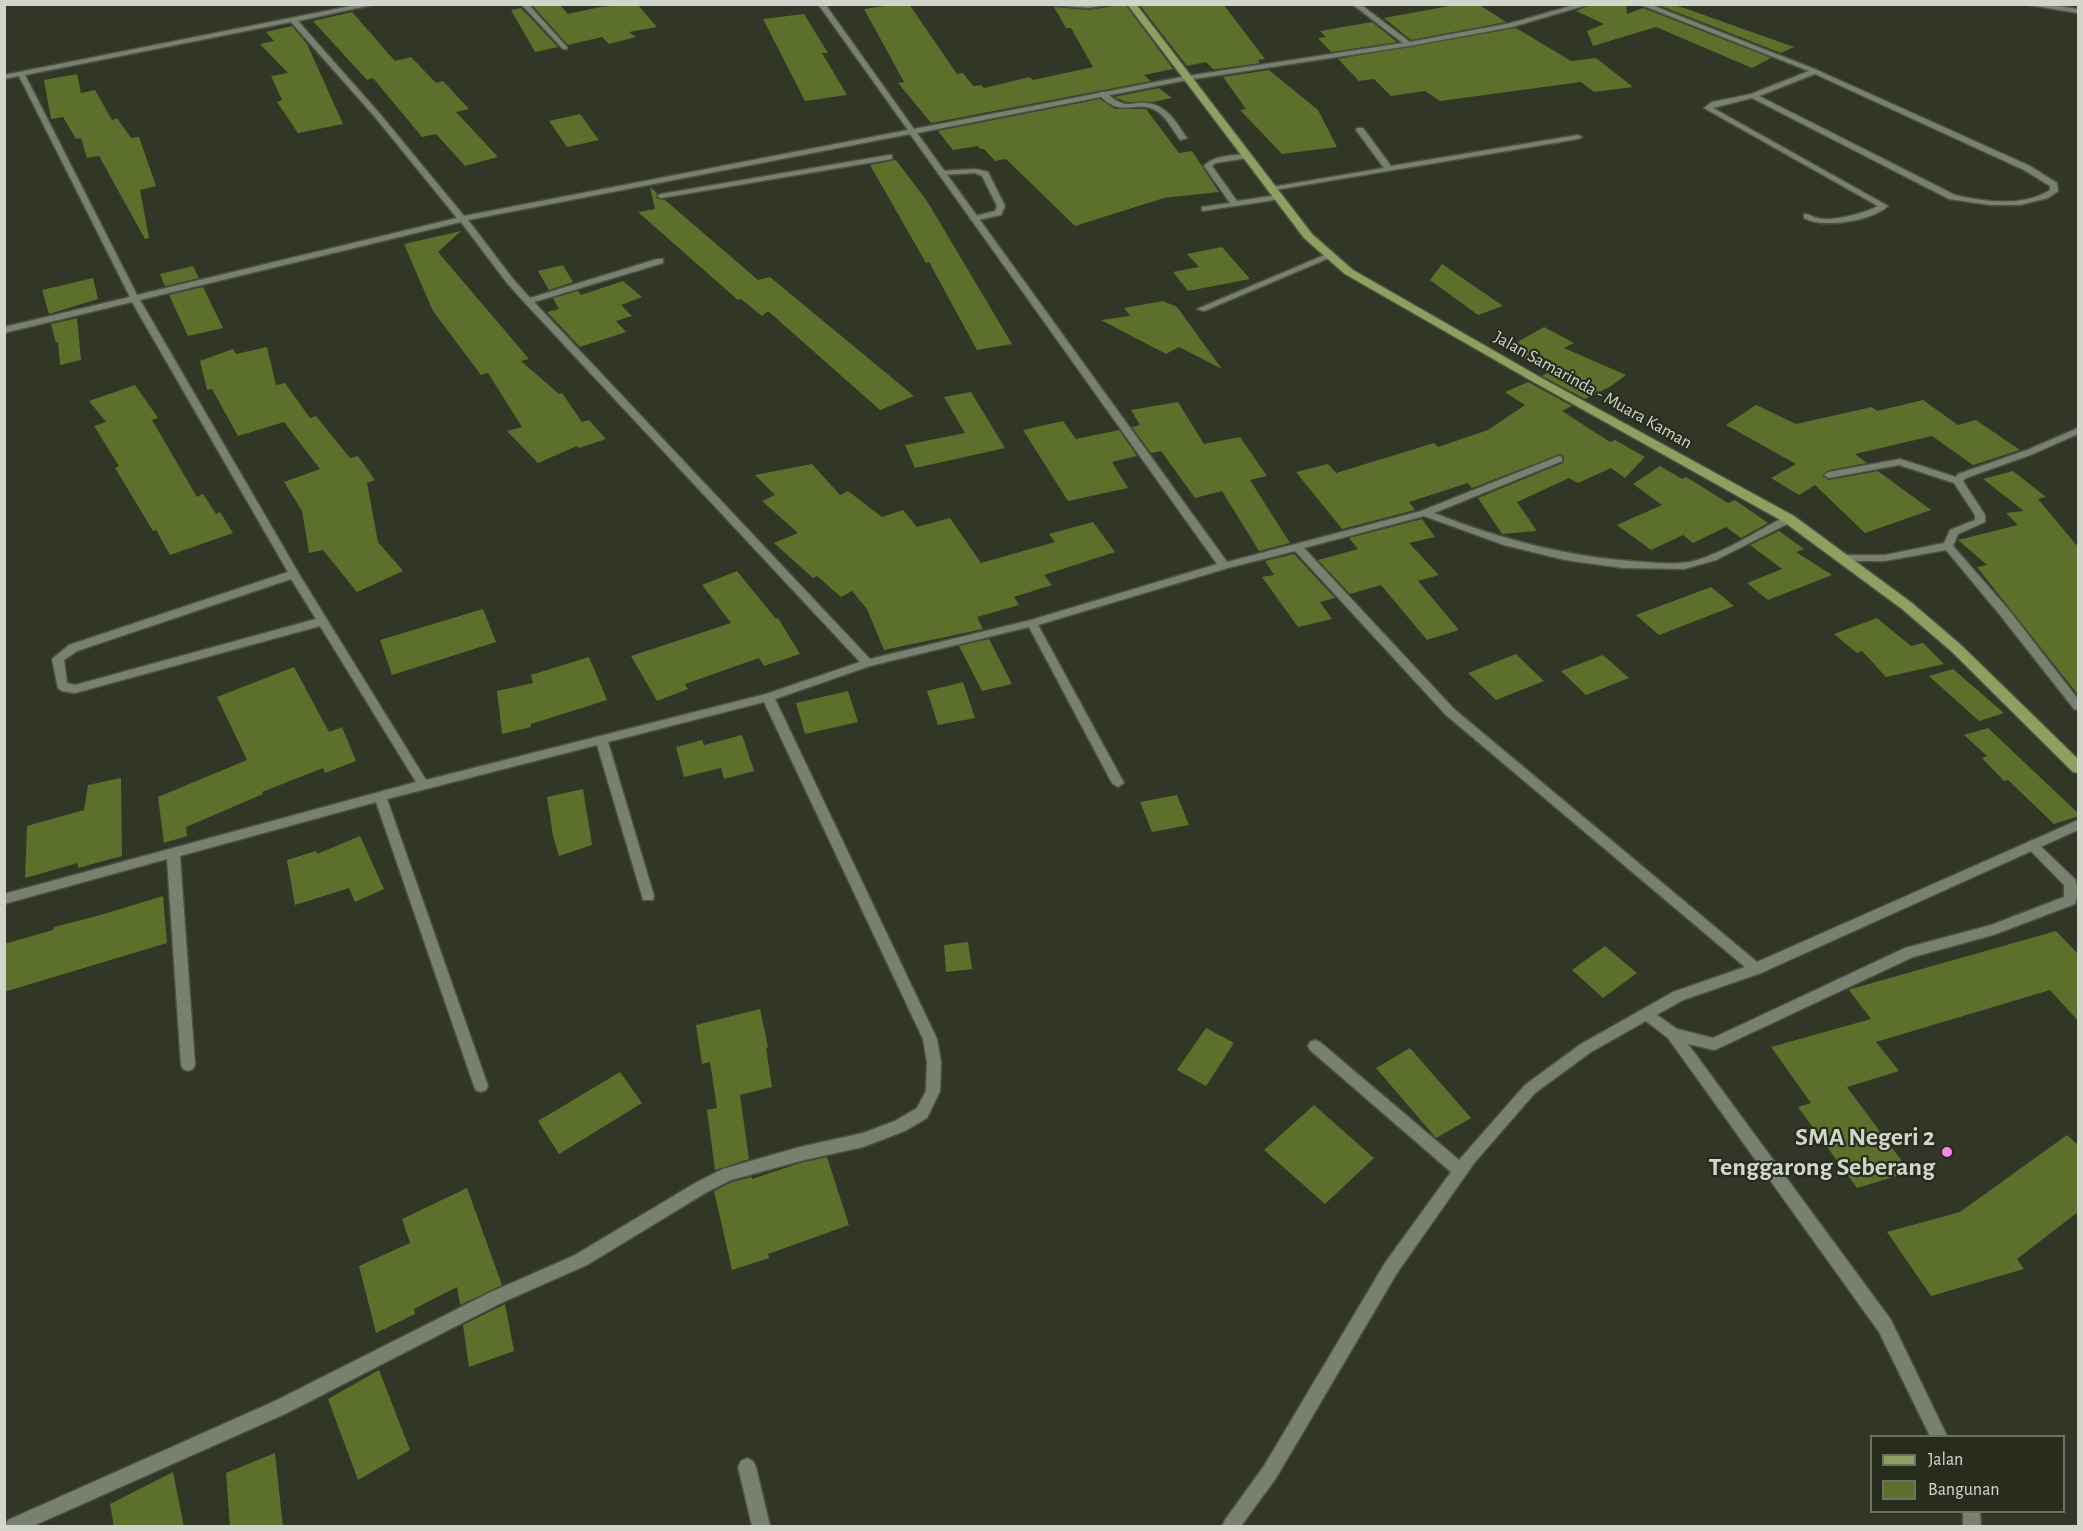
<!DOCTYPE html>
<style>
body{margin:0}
#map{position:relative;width:2083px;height:1531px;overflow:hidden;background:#313627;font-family:"Alegreya Sans",sans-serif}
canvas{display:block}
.frame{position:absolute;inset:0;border:6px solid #d2d5cc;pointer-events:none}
.legend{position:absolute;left:1870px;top:1435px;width:195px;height:78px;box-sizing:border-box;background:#272c1d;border:2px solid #6b7063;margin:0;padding:8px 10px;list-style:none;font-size:18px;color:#d2d5cc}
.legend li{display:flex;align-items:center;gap:12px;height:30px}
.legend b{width:30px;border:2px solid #6b7063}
</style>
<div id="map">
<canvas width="2083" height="1531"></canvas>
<div class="frame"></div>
<ul class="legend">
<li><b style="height:8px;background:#8da05f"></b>Jalan</li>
<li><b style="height:16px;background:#5d702b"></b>Bangunan</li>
</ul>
</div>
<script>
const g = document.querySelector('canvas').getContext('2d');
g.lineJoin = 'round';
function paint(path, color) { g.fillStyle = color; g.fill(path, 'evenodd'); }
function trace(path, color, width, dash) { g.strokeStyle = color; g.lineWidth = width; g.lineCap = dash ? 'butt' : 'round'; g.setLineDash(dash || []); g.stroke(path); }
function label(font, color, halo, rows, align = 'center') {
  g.font = font + ' "Alegreya Sans",sans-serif'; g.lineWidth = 4.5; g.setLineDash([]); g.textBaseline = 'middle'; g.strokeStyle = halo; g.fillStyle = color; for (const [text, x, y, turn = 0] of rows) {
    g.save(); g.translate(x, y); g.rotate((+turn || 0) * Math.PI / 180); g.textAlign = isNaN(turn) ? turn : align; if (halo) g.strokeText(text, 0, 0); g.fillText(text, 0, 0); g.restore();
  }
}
const building = new Path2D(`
 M559 4 568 14 600 7 637 4 657 27 629 32 636 37 609 44 602 37 568 45 532 5Z
 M898 4H909L957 74 963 73 973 86 981 85 984 88 1030 77 1033 80 1093 67 1071 28H1066L1054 7 1089 10 1125 4 1173 69 1144 75 1151 81 931 123 898 83 904 82 864 9Z
 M1139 4H1223L1265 59 1258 60 1260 63 1217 69H1213L1206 62 1187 66Z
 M1460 4H1478L1506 22 1411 40 1384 18Z
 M1592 4H1626L1627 14 1643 8 1771 58 1752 68 1656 27 1593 46 1587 31 1604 24 1576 11Z
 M1656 4H1670L1687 9 1794 47 1781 53Z
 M521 8 558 47 535 52 511 10Z
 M352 12 395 61 411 57 436 83 443 81 469 109 456 112 498 157 465 166 436 134 422 137 373 78 367 80 313 21Z
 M804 14 828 53H822L847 95 805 101 763 19Z
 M1372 22 1397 42 1331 52 1318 38 1326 37 1320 31Z
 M292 26 307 44 343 124 298 133 277 102 282 100 271 76 288 73 260 44 274 41 266 32Z
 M1516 28 1571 61 1596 58 1633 87 1594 92 1581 82 1440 101 1425 91 1391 96 1374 79 1359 81 1338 59Z
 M1269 70 1318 110 1337 147 1282 154 1240 110 1246 109 1223 77Z
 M77 74 81 93 95 90 112 120 117 118 131 138 139 137 156 186 140 190 149 238 145 239 99 156 87 158 81 138 76 139 63 117 51 119 44 80Z
 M1159 88 1172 98 1153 102H1126L1114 97Z
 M1100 99 1115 109H1146L1179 153 1192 151 1219 192 1164 198 1075 226 1006 159 995 161 984 149H980L978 146 953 150 938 131Z
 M580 114 599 140 567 147 549 121Z
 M896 160 927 201 1012 344 977 350 929 262 926 263 870 165Z
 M650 187 657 193 656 198 665 200 758 280 770 277 914 396 880 410 768 311 762 316 741 299 738 300 638 212 655 209Z
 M461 231 438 252 529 359 521 361 559 394 562 393 582 422 589 420 606 439 579 448 577 446 538 463 507 431 522 427 488 373 481 375 433 311 404 244Z
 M1222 247 1250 279 1188 291 1173 272 1199 267 1187 254Z
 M1442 264 1503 306 1478 315 1430 280Z
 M563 265 573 282 549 290 538 271Z
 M193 266 199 278 165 286 160 274Z
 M93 278 98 299 49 314 42 290Z
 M623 281 642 297 621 305 632 316 616 321 626 332 580 347 547 312 559 309 553 298 578 291 581 295Z
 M203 287 223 328 188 336 169 295Z
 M1163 301 1177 307 1222 369 1179 347 1166 354 1101 320 1130 316 1124 308Z
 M77 318 81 360 60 365 58 342 56 343 51 324Z
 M1544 327 1574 343 1564 348 1626 375 1611 386 1585 399 1542 376 1549 372 1505 349Z
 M267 347 276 385 285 383 310 418 316 416 350 458 358 456 375 480 367 483 378 542 403 571 357 592 323 550 309 553 302 511 284 482 320 469 284 422 238 436 212 389 207 390 200 361 233 349 236 354Z
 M1528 382 1572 406 1562 411 1610 442 1615 440 1645 457 1625 478 1611 468 1578 483 1569 478 1517 502 1537 531 1502 534 1478 498 1563 463 1564 456 1560 454 1472 488 1468 483 1409 502 1415 510 1342 529 1296 472 1328 464 1336 473 1434 443 1438 447 1488 430 1525 405 1505 392Z
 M135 385 158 418 152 420 197 497 203 494 216 514 220 512 233 533 170 555 156 530 153 531 115 468 119 466 94 426 106 422 89 401Z
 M971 392 1005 448 915 468 905 445 965 433 944 397Z
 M1923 400 1958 425 1976 420 2020 450 1973 465 1932 436 1855 454 1867 463 1829 470 1822 476 1829 480 1878 471 1931 510 1865 533 1815 485 1799 495 1771 478 1796 464 1726 425 1756 405 1796 424 1872 407 1877 411Z
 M1178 402 1204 444 1240 437 1267 476 1250 480 1290 543 1259 551 1222 491 1195 498 1161 451 1151 453 1132 427 1140 425 1131 410Z
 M1063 421 1076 439 1119 430 1137 456 1112 462 1128 488 1068 501 1023 430Z
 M812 464 840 495 848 491 882 517 903 510 917 527 950 518 981 563 1055 542 1049 534 1093 522 1115 552 1044 575 1052 585 1014 597 1019 605 977 617 983 629 884 650 867 609 852 591 841 597 817 576 813 578 774 543 798 533 762 501 775 495 755 475Z
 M1660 466 1682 479 1686 477 1728 503 1735 500 1768 523 1741 538 1726 527 1693 543 1683 535 1651 550 1617 525 1662 505 1633 484Z
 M2013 471 2046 497 2038 499 2079 548V696L1977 567 1987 565 1958 540 2018 525 2006 513 2024 511 1983 479Z
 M1422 519 1435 537 1409 543 1439 575 1418 581 1459 630 1427 640 1381 585 1350 594 1318 560 1358 549 1349 538Z
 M1779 531 1804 549 1796 552 1832 575 1768 600 1747 583 1782 569 1750 545Z
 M1294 554 1335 598 1320 602 1332 619 1298 627 1262 577 1274 575 1265 561Z
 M737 571 776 619 778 618 800 654 764 666 759 658 685 684 688 689 657 701 631 656 731 623 702 585Z
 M1711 587 1734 606 1659 635 1636 615Z
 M483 609 496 642 392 675 380 640Z
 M1877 618 1911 646 1923 643 1944 664 1886 677 1862 651 1857 653 1834 634Z
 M989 639 1012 684 982 691 959 646Z
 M1516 654 1544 681 1496 700 1468 673Z
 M1603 655 1629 678 1586 695 1561 671Z
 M589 657 607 700 531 724V727L502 734 497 691 533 683 531 675Z
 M294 667 329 732 342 727 356 761 325 773 323 768 262 792 263 794 186 827 187 836 164 843 158 797 247 760 217 697Z
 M1953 669 2004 713 1979 721 1929 676Z
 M963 682 975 718 938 725 927 691Z
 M848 691 858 722 805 734 796 703Z
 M1988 728 2079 814V816L2054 824 2008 780 2004 781 1982 758 1987 756 1964 735Z
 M742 735 754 771 724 779 721 768 684 777 676 747 702 740 704 745Z
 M121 778 122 856 78 868V863L25 878 27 826 84 810 88 785Z
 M583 789 592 845 559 856 553 836 547 797Z
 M1177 795 1189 825 1152 832 1140 802Z
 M360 836 384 889 355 902 349 888 295 905 287 860 316 851 317 854Z
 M163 896 167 943 4 992V944L53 930 54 927 97 916Z
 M2056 931 2079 955V1022L2050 990 1876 1042 1899 1071 1847 1087 1910 1172 1857 1188 1798 1107 1811 1103 1771 1047 1871 1019 1849 990 1851 989Z
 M968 942 972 969 946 972 944 945Z
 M1605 946 1637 973 1603 998 1572 970Z
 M760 1009 768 1047 766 1048 772 1087 740 1095 749 1159 715 1170 707 1110 717 1108 710 1062 702 1064 696 1025Z
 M1206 1028 1234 1043 1206 1086 1177 1070Z
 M1410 1048 1471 1118 1436 1138 1376 1068Z
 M620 1072 642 1103 559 1154 538 1121Z
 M1314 1105 1374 1158 1325 1204 1264 1150Z
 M2067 1135 2078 1145V1212L2017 1259 2024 1269 1931 1296 1887 1232 1960 1212Z
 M827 1157 849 1225 768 1254 769 1258 732 1270 714 1191 732 1182 752 1177V1179L800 1163Z
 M467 1188 502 1285 460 1305 457 1287 414 1309 415 1314 376 1333 359 1266 410 1243 402 1219Z
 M505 1304 514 1351 469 1367 463 1325Z
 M379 1370 410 1450 358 1480 328 1399Z
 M275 1453 283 1527H230L226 1473Z
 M173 1472 184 1527H114L110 1504Z`);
const service = new Path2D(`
 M1100 92H1106C1128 115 1135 96 1158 106 1171 112 1179 127 1187 138L1180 140C1173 130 1166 116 1155 110 1134 99 1124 119 1100 96Z
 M1245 154H1248V158L1215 163 1212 166 1237 201 1278 195H1281V199L1202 211V207L1230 203 1204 166C1214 155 1231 156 1245 154Z
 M889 155H892V159L661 198 657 196 661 194Z
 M976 169 988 172 1005 206 1001 215 974 221 970 219 971 217 995 211 997 206 982 176 975 173 941 175 937 173 941 171Z
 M2032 840 2036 842 2075 879C2078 886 2078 897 2075 904L1993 935 1913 957 1719 1048 1714 1050 1688 1044 1891 1320 1947 1436H1930L1879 1332 1668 1038 1642 1018 1640 1014 1642 1010 1647 1008 1677 1029 1713 1038 1905 948 1991 925 2064 897V885L2028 848 2026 845 2028 842Z
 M747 1458 753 1461 756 1467 770 1526H752L738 1467 741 1461Z
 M1963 1512H1980L1981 1526H1963Z`);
const minor = new Path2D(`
 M361 4H376L298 21 380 114 464 216 908 130 818 4H825L914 129 1187 76 1403 43 1352 4H1360L1410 42 1511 23 1578 4H1590L1512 27 1409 46 1187 80 917 133 1227 562 1421 511 1559 456 1562 457V461L1434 513C1502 540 1571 558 1644 562 1660 563 1678 565 1694 561 1726 552 1756 531 1785 517H1793V521L1716 560 1684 569 1623 568 1565 560 1504 545 1424 516 1304 548 1454 709 1757 962 2078 820V830L1761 973 1683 1000 1591 1052 1535 1093 1475 1162 1397 1273 1276 1478 1241 1526H1222L1225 1520 1264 1466 1385 1263 1451 1172 1310 1050 1308 1046 1310 1042 1315 1040 1320 1042 1459 1160 1525 1085 1581 1044 1673 992 1745 967 1446 715 1295 551 1228 568 1038 625 1124 783 1118 787 1112 783 1029 627 870 666 775 699 937 1039 941 1062 940 1091 927 1118 905 1131 863 1147 800 1161 731 1180 707 1192 587 1265 501 1303 287 1413 33 1526H5L8 1520 275 1401 489 1293 575 1255 697 1182 723 1169 800 1147 863 1133 895 1121 917 1108 926 1091 927 1062 923 1039 764 702 608 742 654 896 653 900H643L642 896 597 745 387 799 488 1086 486 1090 481 1092 476 1090 474 1086 376 802 180 856 195 1065 193 1069 188 1071 183 1069 181 1065 167 859 4 904V894L416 782 320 626 75 693 62 691 58 688 52 659 69 645 288 572 132 302 4 333V327L130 297 19 76 4 79V75ZM291 22 375 117 457 218 137 295 25 75ZM910 134 1217 564 1031 620 870 659 534 302 663 263V259H657L530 298 513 279 468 220ZM461 222 507 283 525 303 860 662 766 694 426 780 299 574 140 300ZM291 579 316 619 75 685 67 683 64 660 77 651Z
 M521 4H528L567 47V49H563Z
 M1041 4H1112L1089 8Z
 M1639 4H1649L1817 70 2030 166 2057 183 2058 191 2048 198 2020 205H1990L1949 199 1752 98 1713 108 1888 206C1872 221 1823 229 1804 218V214C1810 214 1812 217 1817 218 1832 222 1865 213 1878 206L1704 108 1712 102 1751 94 1809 71ZM1815 74 2024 170 2050 186V190C2024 207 1984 202 1955 195L1759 96Z
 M2023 4H2044L2078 9V13Z
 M1357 128H1363L1391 166 1578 135 1582 137 1578 139 1269 191V187H1272L1384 168 1356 130Z
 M1327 254 1334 256 1204 311 1197 309Z
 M2078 428V434L2033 454 1966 478 1963 481 1985 515V522L1958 534 1953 546 2008 609 2078 699V710L2074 709 2000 615 1946 550 1885 561H1842L1837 558 1842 555H1885L1944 543 1950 530 1975 520V515L1954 483 1899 465 1829 478 1824 475 1829 472 1900 459 1956 477 1958 474 2027 450Z`);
const primary = new Path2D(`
 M1127 4H1136L1312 234 1353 270 1538 376 1794 516 1912 603 1961 645 2078 759V773L2073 772 1951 651 1902 609 1784 522 1530 380 1345 274 1304 238Z`);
const markers = [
 [1947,1152,6,"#f987e9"]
];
const farStreetnames = [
 ["Jalan Samarinda - Muara Kaman",1593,390,29]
];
const nearPoinames = [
 ["SMA Negeri 2",1935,1137],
 ["Tenggarong Seberang",1935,1167]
];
paint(building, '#5d702b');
trace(service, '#4d5144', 3);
trace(minor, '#4d5144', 3);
trace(primary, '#4d5144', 3);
paint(service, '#7a806f');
paint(minor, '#7a806f');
paint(primary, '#8da05f');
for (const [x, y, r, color] of markers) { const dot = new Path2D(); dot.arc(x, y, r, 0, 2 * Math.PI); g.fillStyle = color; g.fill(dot); trace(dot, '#272c1d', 2); }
label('18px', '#d2d5cc', '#272c1d', farStreetnames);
label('bold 26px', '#d2d5cc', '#272c1d', nearPoinames, 'right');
</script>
